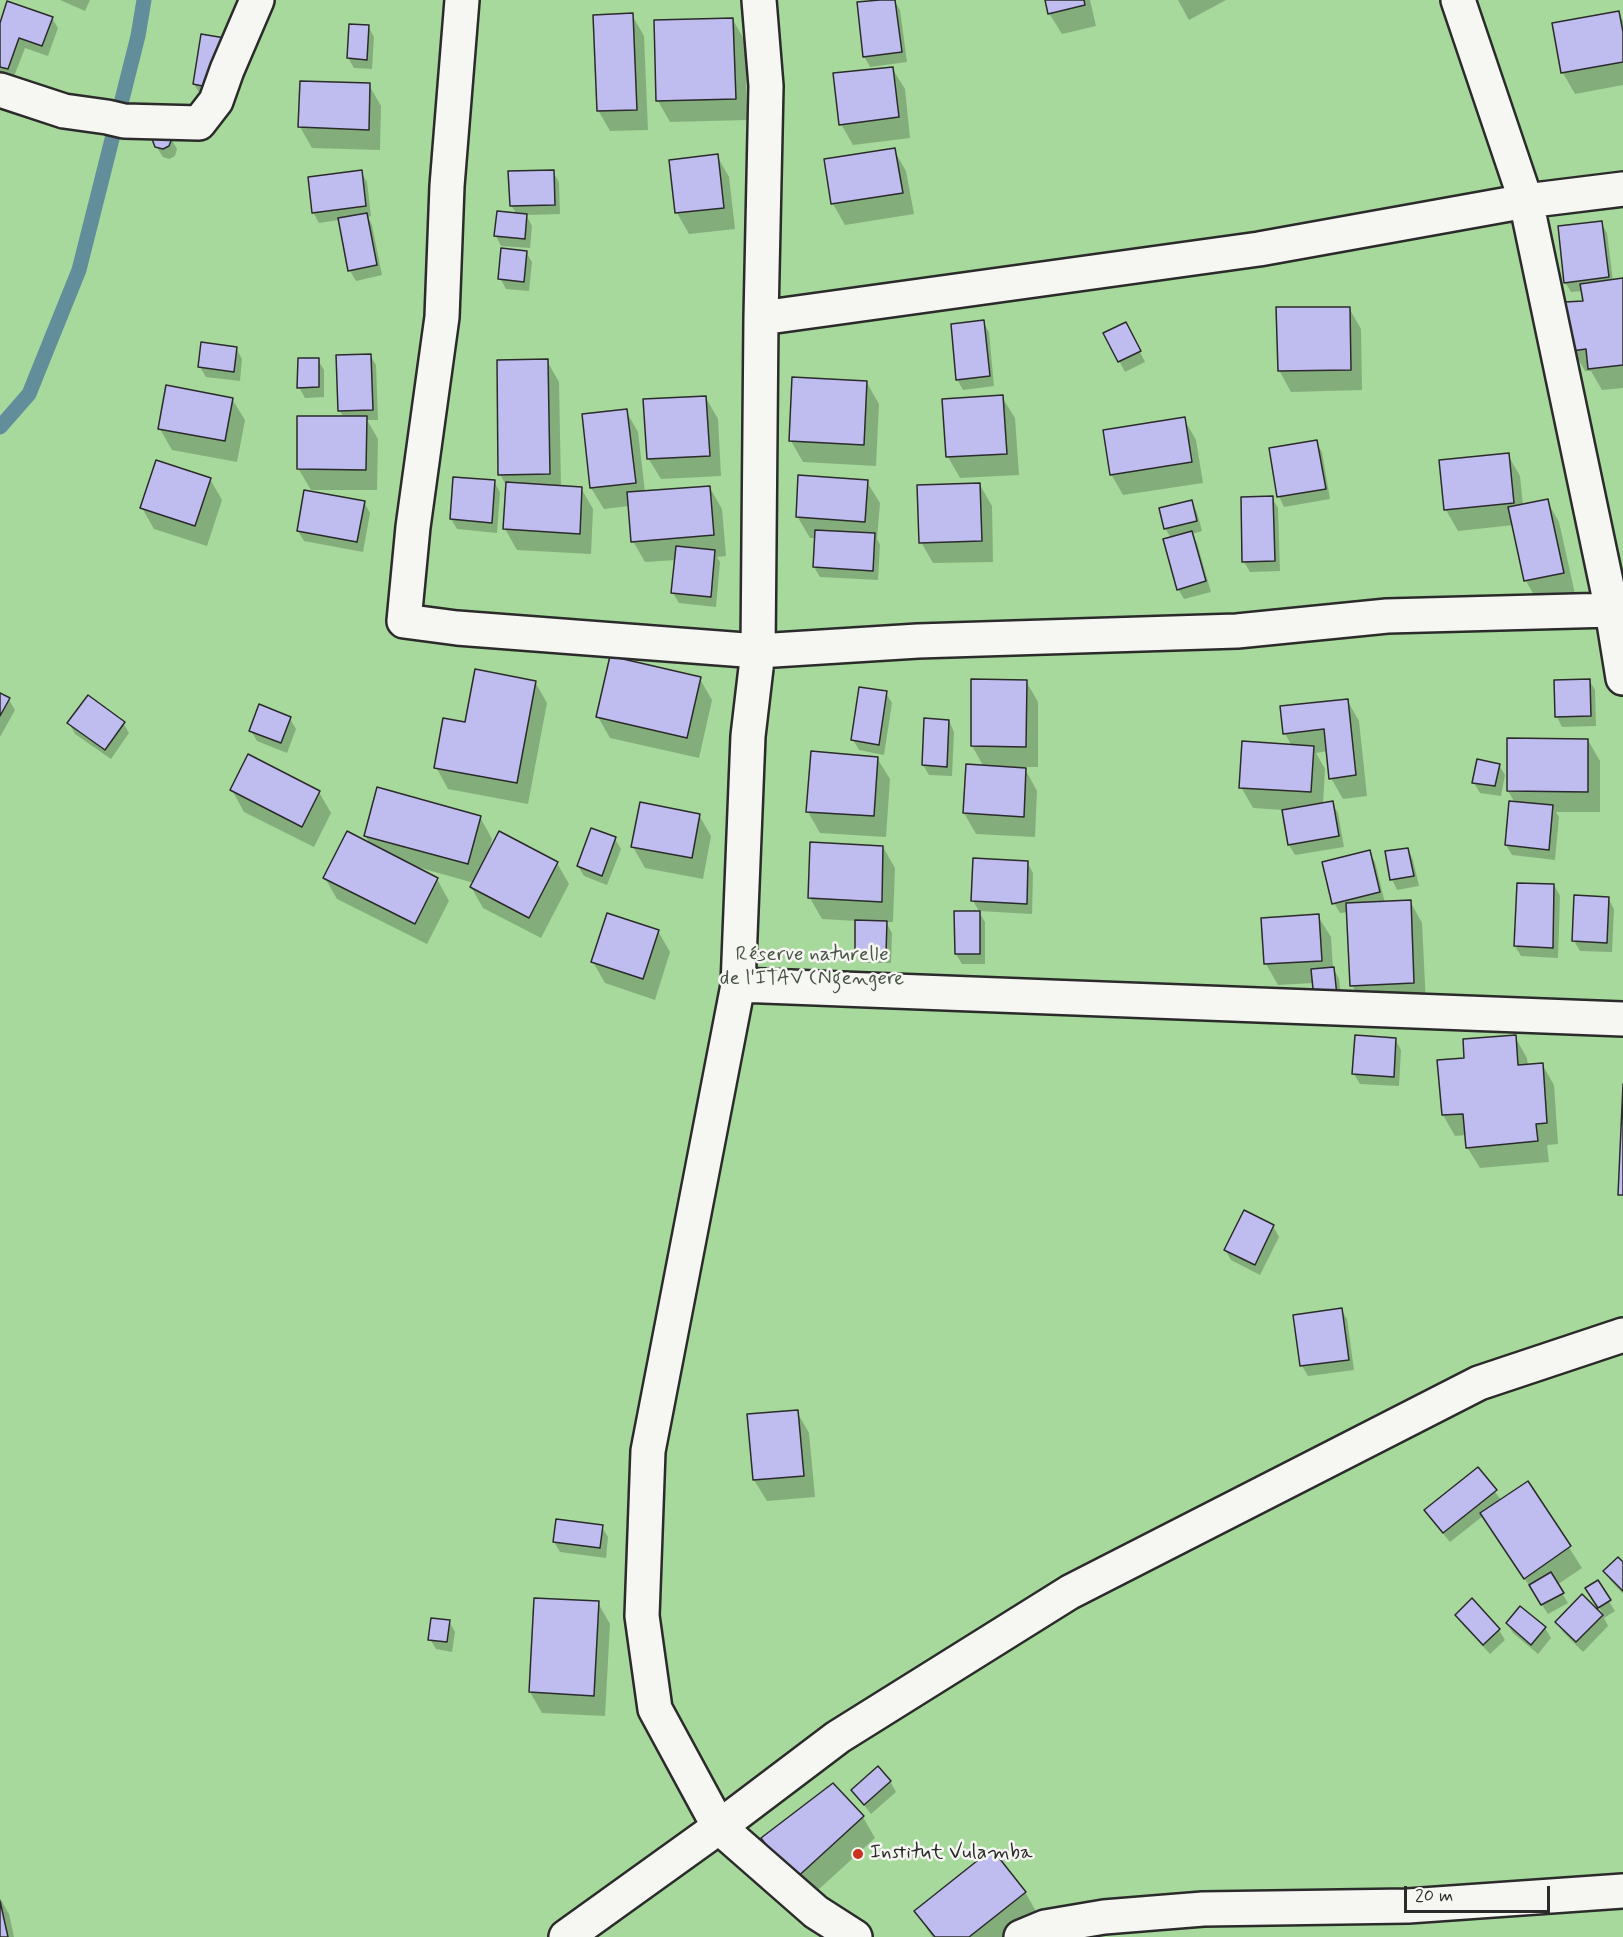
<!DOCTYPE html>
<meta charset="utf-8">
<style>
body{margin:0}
#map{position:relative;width:1623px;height:1937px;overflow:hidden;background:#ebebf1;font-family:Mynerve,sans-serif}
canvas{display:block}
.scale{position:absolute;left:1404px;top:1886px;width:146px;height:27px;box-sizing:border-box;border:3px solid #2b2b2b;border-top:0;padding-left:8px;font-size:18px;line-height:21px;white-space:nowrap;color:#2b2b2b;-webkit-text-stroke:4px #f6f6f2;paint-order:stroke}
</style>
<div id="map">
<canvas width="1623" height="1937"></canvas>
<div class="scale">20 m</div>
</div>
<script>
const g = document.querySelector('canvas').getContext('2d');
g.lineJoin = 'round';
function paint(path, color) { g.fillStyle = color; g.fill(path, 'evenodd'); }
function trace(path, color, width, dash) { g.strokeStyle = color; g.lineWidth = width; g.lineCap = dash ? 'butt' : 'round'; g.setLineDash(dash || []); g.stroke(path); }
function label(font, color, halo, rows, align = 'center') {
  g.font = font + ' Mynerve,sans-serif'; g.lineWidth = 5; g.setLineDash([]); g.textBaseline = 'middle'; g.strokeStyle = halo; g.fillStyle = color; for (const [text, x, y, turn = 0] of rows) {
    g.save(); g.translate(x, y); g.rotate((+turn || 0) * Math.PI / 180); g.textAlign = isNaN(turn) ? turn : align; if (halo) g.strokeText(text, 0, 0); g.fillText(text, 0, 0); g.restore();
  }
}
const green = new Path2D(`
 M0 0H1623V1937H0Z`);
const shadow = new Path2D(`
 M60 0H90L85 11Z
 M894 0 900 10 907 62 870 67 864 56Z
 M1046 0H1090L1096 26 1062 34 1049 13Z
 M1178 0H1226L1189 20Z
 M1618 13 1623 21V85L1575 94 1563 73 1553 25Z
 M632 15 644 36 648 130 610 131 598 110Z
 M52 18 58 28 48 56 25 48 13 79 0 74V27Z
 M733 20 745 41 747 120 670 122 658 101Z
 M368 26 374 37 372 69 354 68 348 58Z
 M230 50 222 98 200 94 194 84Z
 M892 68 905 89 910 138 853 145 841 124Z
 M369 85 381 106 380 150 312 148 300 127Z
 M167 132 177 149 175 156 169 159 163 157 156 146Z
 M894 150 906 171 914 214 845 225 833 204 826 161Z
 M717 156 729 177 735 229 689 234 677 213Z
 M361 172 367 182 371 216 368 217 372 225 382 275 356 281 350 271 339 220 319 223 313 212Z
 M553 172 559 182 560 214 526 215 532 226 530 248 501 246 496 236 517 215 511 205Z
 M1601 223 1607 233 1613 281 1623 280V388L1602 390 1591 371H1585L1573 350 1585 302 1583 291 1571 292 1565 282Z
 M526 252 532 262 529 291 506 289 500 278Z
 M1349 308 1361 329 1362 390 1291 392 1279 370Z
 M983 322 989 332 994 386 963 390 957 379Z
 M1105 334H1131L1145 362 1125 372Z
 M236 348 242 359 240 381 206 377 200 367Z
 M370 355 376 365 378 420H367L378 439 377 490H311L298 468 344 418 340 411Z
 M318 360 324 370V397L305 398 299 387Z
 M547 361 559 382 561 487 581 488 593 509 591 554 517 550 505 529 507 487 500 474Z
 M867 383 879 404 876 466 803 462 791 441Z
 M1002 397 1015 418 1019 475 960 478 948 457Z
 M706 398 718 419 721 476 661 479 648 458Z
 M232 399 245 420 237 462 172 450 160 429Z
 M626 411 638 432 645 492 710 488 722 509 726 556 717 557 720 562 716 607 679 603 673 593 676 560 645 562 633 541 629 506 604 509 591 488Z
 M1184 419 1196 440 1203 483 1123 495 1111 474Z
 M1316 442 1322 452 1330 499 1284 507 1279 496Z
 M1508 455 1520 476 1523 506 1547 501 1559 522 1575 594 1538 602 1526 581 1514 525 1458 531 1446 510Z
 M210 479 222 500 207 546 154 529 142 508Z
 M494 482 500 492 497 533 457 529 451 519Z
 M867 482 880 503 877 539 880 545 878 580 820 577 814 567 816 538H810L797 516Z
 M980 485 992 506 993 562 933 563 921 542Z
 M1272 498 1278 508 1280 571 1250 572 1244 562Z
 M364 502 370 513 363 552 304 541 298 531Z
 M1191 502 1197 512 1202 531 1192 534 1197 543 1211 592 1184 599 1178 589 1171 538 1165 528Z
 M700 679 712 700 699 758 610 738 598 717Z
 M1589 680 1595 690 1596 726 1562 727 1557 717Z
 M1026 681 1038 702V767H1024L1037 791 1035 837 976 834 964 813 984 767 972 746Z
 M535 682 547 703 528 804 448 789 436 767 466 724Z
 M886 693 892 703 884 755 859 750 853 740Z
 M0 695 9 700 15 710 0 737Z
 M1347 700 1359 721 1367 796 1343 799 1331 778 1328 751 1316 753 1325 769 1323 804 1332 803 1338 813 1344 847 1295 855 1289 845 1284 810 1253 808 1241 787 1292 746 1285 734 1282 707Z
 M290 719 296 729 287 753 257 741 251 731Z
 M949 721 954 732 952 776 929 775 923 765Z
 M69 723H123L129 733 111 759 75 734Z
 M1588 740 1600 761V812H1556L1559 817 1555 860 1512 855 1506 845 1515 803 1508 791Z
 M877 758 890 779 886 837 820 833 808 812Z
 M1499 765 1505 775 1501 796 1480 793 1474 783Z
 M232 790 319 792 331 813 314 847 244 812Z
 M699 815 711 836 703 879 645 868 633 847Z
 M480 817 492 839 489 850 557 863 569 884 541 938 483 908 471 887 474 883 417 867 437 879 449 901 427 944 337 899 325 878 371 845 365 836Z
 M615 839 621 849 607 885 584 876 578 866Z
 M883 847 895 868 893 922H886L892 933 891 963H862L856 953V921L822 919 810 898Z
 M1408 849 1413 860 1419 886 1397 890 1392 879Z
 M1369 852 1375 862 1385 903 1410 901 1422 923 1426 1004 1364 1006 1352 985 1348 912 1340 913 1334 903Z
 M1027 862 1033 873 1032 914 979 911 973 901Z
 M1518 884 1554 885 1560 896 1558 958 1521 956 1515 946Z
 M1608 898 1614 909 1612 952 1580 951 1574 941Z
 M979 912 985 922V964H962L956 954Z
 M1318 916 1331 937 1333 968 1339 979 1342 1006 1314 983 1278 985 1266 964Z
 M658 931 670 952 655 1000 605 983 593 962Z
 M1515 1037 1527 1058 1528 1065 1542 1064 1554 1085 1558 1144 1547 1145 1549 1162 1480 1168 1467 1147 1466 1135 1455 1136 1443 1115 1439 1061 1466 1060Z
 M1395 1039 1401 1050 1399 1086 1360 1084 1354 1074Z
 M1273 1226 1279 1237 1260 1275 1231 1260 1225 1250Z
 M1341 1309 1347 1319 1354 1370 1308 1376 1302 1366 1295 1316Z
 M797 1412 809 1433 815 1497 767 1501 754 1480Z
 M1478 1469 1501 1500 1528 1483 1582 1568 1557 1585 1568 1603 1548 1614 1483 1516 1450 1542 1432 1520 1426 1510Z
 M602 1527 608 1537 606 1558 560 1552 554 1542Z
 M1623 1564V1594L1611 1581 1605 1571Z
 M1597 1582 1615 1611 1604 1618 1608 1626 1583 1652 1563 1632 1557 1622 1603 1614 1587 1588Z
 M598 1603 610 1624 605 1716 542 1713 530 1692Z
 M1457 1615 1499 1630 1505 1640 1490 1654 1463 1625Z
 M449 1621 455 1632 452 1652 436 1649 430 1639Z
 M1507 1623 1545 1628 1551 1638 1538 1654 1513 1633Z
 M890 1781 896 1792 871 1814 853 1791Z
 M863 1817 875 1838 806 1901 775 1860 763 1839Z
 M1025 1892 1037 1913 1008 1937H932L916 1911Z
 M0 1898 9 1914 14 1937H0Z`);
const stream = new Path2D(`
 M0 427 29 394 79 270 138 36 144 0`);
const building = new Path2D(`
 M880 0H895L902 52 863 57 857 2Z
 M1045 0H1084L1085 5 1048 14Z
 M7 1 53 17 42 46 19 38 8 69 0 67V23Z
 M1619 11 1623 32V62L1561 73 1552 23Z
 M633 13 637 110 597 111 593 15Z
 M733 18 736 99 656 101 654 20Z
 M349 24 369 25 367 60 347 58Z
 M201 34 225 38 217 89 193 84Z
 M893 67 899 117 839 125 833 73Z
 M300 81 370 83 369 130 298 127Z
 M155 132 172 138 169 146 163 149 155 147 152 139Z
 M895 148 903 193 831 204 824 159Z
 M718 154 724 208 675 213 669 160Z
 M362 170 366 206 312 213 308 177Z
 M554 170 555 205 510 206 508 171Z
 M497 211 527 214 525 239 494 236Z
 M367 213 377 265 348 271 338 218Z
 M1602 221 1609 277 1564 283 1558 226Z
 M501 248 527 251 524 282 498 279Z
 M1623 278V365L1588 369 1586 349 1572 351 1565 302 1583 301 1580 284Z
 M1276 307H1350L1351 370 1278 371Z
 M984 320 990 376 956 380 951 324Z
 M1126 322 1141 351 1118 362 1103 333Z
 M201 342 237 347 234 372 198 367Z
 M371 354 373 410 338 411 336 355Z
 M298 358H319V387L297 388Z
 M548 359 550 474 498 475 497 360Z
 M792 377 867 381 864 445 789 441Z
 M166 385 233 398 225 441 158 429Z
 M1003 395 1007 454 946 457 942 399Z
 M706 396 710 456 647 459 643 399Z
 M627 409 636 483 590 488 582 414Z
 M297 416H367L366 470 297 469Z
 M1185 417 1192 462 1110 475 1103 430Z
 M1317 440 1326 489 1277 497 1269 448Z
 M1509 453 1514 503 1444 510 1439 460Z
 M156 460 211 478 195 526 140 508Z
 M798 475 868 480 865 522 796 517Z
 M453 477 495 480 492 523 450 519Z
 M506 482 582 487 580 534 503 529Z
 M980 483 982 541 919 543 917 485Z
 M710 486 714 535 631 542 627 492Z
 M304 490 365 501 357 542 297 531Z
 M1273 496 1275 561 1242 562 1241 497Z
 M1548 499 1564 573 1524 581 1508 507Z
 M1192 500 1197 521 1164 529 1159 508Z
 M815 530 875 533 873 571 813 567Z
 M1192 531 1206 581 1177 590 1163 539Z
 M676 546 715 550 711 597 671 593Z
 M610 656 701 677 687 738 596 717Z
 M475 669 536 681 517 783 434 768 443 718 465 722Z
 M971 679 1027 680 1026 747 971 746Z
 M1590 679 1591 716 1555 717 1554 680Z
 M859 687 887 691 879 745 851 740Z
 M0 693 10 698 0 716Z
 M88 695 125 722 105 750 67 723Z
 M1348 699 1356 775 1329 779 1324 729 1283 734 1280 706Z
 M259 704 291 717 281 743 249 731Z
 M924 718 949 720 947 767 922 765Z
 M1507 738 1588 739V792L1507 791Z
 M1242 741 1314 746 1311 792 1239 788Z
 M811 751 878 757 874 816 806 812Z
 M248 754 320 791 302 827 230 790Z
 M1477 759 1500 764 1495 786 1472 783Z
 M966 764 1026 768 1024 817 963 813Z
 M377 787 481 816 468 864 364 836Z
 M1333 801 1339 836 1288 845 1282 810Z
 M1509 801 1553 805 1549 850 1505 845Z
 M640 802 700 814 692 858 631 847Z
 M591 828 616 837 602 876 577 866Z
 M347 831 438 878 415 924 323 878Z
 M499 831 558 862 529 918 470 887Z
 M810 842 883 846 882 902 808 898Z
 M1408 848 1414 876 1390 880 1385 851Z
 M1370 850 1380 892 1332 904 1322 862Z
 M973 858 1028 861 1027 904 971 901Z
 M1517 883 1554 884 1553 948 1514 946Z
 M1574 895 1609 897 1607 943 1572 941Z
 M1411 900 1414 983 1350 986 1346 903Z
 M954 911H980V954H955Z
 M607 913 659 930 643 979 591 962Z
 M1319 914 1322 961 1264 964 1261 918Z
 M855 920 887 921 886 953H855Z
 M1334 967 1337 996 1314 999 1311 969Z
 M1355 1035 1396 1038 1394 1077 1352 1074Z
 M1516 1035 1518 1065 1543 1063 1547 1123 1536 1124 1538 1141 1466 1148 1463 1114 1442 1115 1437 1060 1464 1058 1463 1039Z
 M1623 1084V1195H1618Z
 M1244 1210 1274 1225 1255 1265 1224 1250Z
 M1342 1308 1349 1360 1300 1366 1293 1315Z
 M798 1410 804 1476 753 1480 747 1414Z
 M1478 1467 1497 1490 1443 1533 1424 1510Z
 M1528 1481 1571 1546 1524 1579 1480 1513Z
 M556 1519 603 1525 600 1548 553 1542Z
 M1618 1557 1623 1562V1591L1603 1571Z
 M1551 1572 1564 1593 1541 1605 1529 1585Z
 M1598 1580 1611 1600 1598 1608 1585 1588Z
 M1582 1594 1603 1615 1576 1642 1555 1622Z
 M534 1598 599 1601 594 1696 529 1692Z
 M1472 1598 1500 1629 1483 1645 1455 1615Z
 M1520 1606 1546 1627 1531 1645 1506 1623Z
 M431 1618 450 1620 447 1642 428 1640Z
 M878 1766 891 1781 864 1805 851 1790Z
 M833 1783 864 1816 793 1881 761 1838Z
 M992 1849 1026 1892 969 1937H935L914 1911Z
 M0 1901 8 1937H0Z`);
const street = new Path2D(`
 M462 0 447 186 442 317 413 527 404 621 457 628 758 651 918 641 1237 631 1387 616 1612 610 1623 607
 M759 0 766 86 761 318 758 651 748 736 738 985 648 1451 642 1616 655 1709 719 1827 816 1912 855 1937
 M1458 0 1526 201 1612 610 1623 678
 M0 90 64 111 107 117 124 121 199 123 216 101 227 70 257 0
 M761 318 1259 249 1526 201 1623 189
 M738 985 1623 1019
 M566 1937 719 1827 838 1737 1070 1592 1479 1383 1623 1335
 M1021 1937 1045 1927 1104 1917 1203 1909 1408 1906 1623 1891`);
const markers = [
 [858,1854,6,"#c8321e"]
];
const parkNames = [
 ["Réserve naturelle",812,956],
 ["de l'ITAV (Ngengere",812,980]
];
const poiNames = [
 ["Institut Vulamba",870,1854]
];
paint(green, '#a6d99b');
paint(shadow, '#0003');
trace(stream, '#618e9a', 15);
paint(building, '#bfbdef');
trace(building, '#2b2b2b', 1.5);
trace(street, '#2b2b2b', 38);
trace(street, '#f6f6f2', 33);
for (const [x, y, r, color] of markers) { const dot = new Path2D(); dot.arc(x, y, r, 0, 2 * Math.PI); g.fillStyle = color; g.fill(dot); trace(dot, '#f6f6f2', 2); }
label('21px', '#4a5647', '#f6f6f2', parkNames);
label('21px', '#2b2b2b', '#f6f6f2', poiNames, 'left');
</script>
